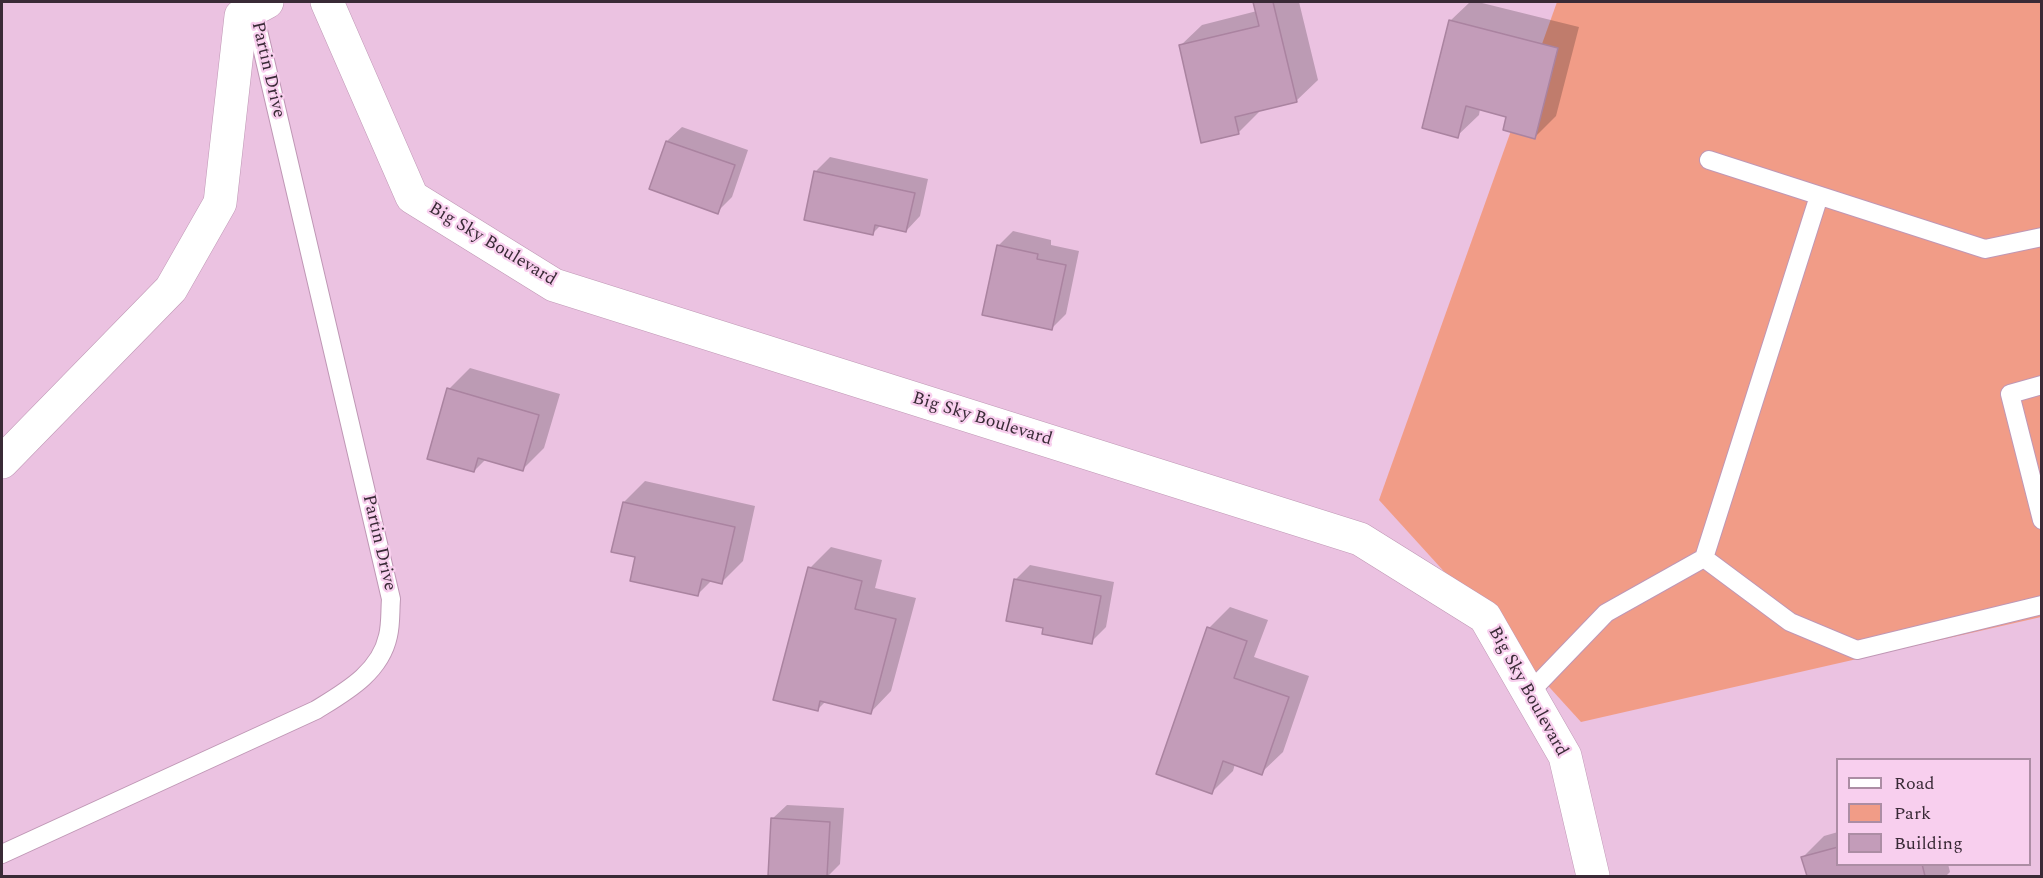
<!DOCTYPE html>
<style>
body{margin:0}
#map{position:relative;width:2043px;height:878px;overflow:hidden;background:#ebc2e1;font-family:Spectral,serif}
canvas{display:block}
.frame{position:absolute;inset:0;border:3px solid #392a36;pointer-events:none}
.legend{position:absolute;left:1836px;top:758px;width:195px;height:108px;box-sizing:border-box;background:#f8cfee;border:2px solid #ac8da4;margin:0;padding:8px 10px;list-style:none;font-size:18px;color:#392a36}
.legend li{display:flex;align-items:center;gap:12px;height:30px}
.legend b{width:30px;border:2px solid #ac8da4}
</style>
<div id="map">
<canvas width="2043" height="878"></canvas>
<div class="frame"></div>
<ul class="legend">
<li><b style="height:8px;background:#fff"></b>Road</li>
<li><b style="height:16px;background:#f19c87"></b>Park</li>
<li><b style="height:16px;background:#c39cb9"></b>Building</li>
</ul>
</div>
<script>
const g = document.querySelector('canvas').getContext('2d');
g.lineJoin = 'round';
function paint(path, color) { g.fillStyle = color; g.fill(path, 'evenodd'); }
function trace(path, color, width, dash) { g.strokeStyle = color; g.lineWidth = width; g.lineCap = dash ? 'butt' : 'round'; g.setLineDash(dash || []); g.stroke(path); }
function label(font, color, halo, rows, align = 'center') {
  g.font = font + ' Spectral,serif'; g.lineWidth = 4.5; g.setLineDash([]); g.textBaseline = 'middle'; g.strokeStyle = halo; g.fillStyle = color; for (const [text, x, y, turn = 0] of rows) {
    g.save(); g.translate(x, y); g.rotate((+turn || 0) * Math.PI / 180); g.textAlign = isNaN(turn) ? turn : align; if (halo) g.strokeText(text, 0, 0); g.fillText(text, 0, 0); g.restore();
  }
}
const green = new Path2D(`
 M1557 2H2041V617L1581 722 1379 500Z`);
const shadow = new Path2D(`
 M1255 2H1299L1318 80 1296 101 1258 109 1259 112 1238 133 1180 46 1202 25 1257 11Z
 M1470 2H1478L1579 27 1556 116 1535 137 1508 116 1480 109 1479 115 1457 136 1450 21Z
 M682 127 748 150 732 197 717 212 651 188 667 141Z
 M830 157 928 179 920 216 906 231 881 225 873 233 815 172Z
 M1013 231 1051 240V245L1079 251 1066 314 1051 329 998 246Z
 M470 368 560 394 544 448 523 469 486 459 474 471 449 389Z
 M645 481 755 506 743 561 722 582 712 580 698 594 637 556 624 502Z
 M831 547 882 560 875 588 916 598 891 691 870 713 826 701 817 710 810 568Z
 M1030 565 1114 582 1106 627 1091 642 1045 627 1015 580Z
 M1230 607 1268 620 1254 657 1309 676 1283 752 1261 773 1235 764 1233 771 1212 792 1209 628Z
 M787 805 844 808 840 864 828 876 769 875 772 819Z
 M1838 832V864H1948L1950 872 1946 876H1808L1803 857 1824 836Z`);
const building = new Path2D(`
 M1253 2H1273L1297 102 1235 117 1239 134 1201 143 1179 45 1259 26Z
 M1449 20 1558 48 1535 139 1503 130 1506 117 1466 106 1458 138 1422 128Z
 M666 141 735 165 718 214 649 189Z
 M814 171 915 193 906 232 875 225 873 235 804 220Z
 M997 245 1038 254 1037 259 1066 265 1052 330 982 315Z
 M447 388 539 415 523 471 478 458 474 472 427 459Z
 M623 502 735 527 722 584 702 579 698 596 630 581 635 557 611 552Z
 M808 567 862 581 855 609 896 619 871 714 820 701 818 711 773 700Z
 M1014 579 1101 596 1092 644 1042 634 1043 628 1006 621Z
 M1207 627 1247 641 1234 678 1289 697 1262 775 1223 761 1212 794 1156 774Z
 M771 818 830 822 827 876H768Z
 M1838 847V864H1922L1925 876H1807L1801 857Z`);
const service = new Path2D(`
 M1709 160 1985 249 2042 237
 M2042 385 2010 394 2042 520
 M1704 558 1790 622 1857 650 2042 605
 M1529 693 1606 613 1704 558 1819 196
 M2 854 316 710C345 692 380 673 388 636 391 624 390 611 391 599L253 9`);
const minor = new Path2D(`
 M327 2 412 197 554 285 1360 539 1485 617 1565 756 1593 876
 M2 462 171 289 220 203 241 16 267 2`);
const streetNames = [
 ["Partin Drive",267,70,77],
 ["Big Sky Boulevard",492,245,31],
 ["Big Sky Boulevard",982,420,17],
 ["Partin Drive",378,543,77],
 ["Big Sky Boulevard",1527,692,61]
];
paint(green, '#f19c87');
paint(shadow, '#0003');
paint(building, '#c39cb9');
trace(building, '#aa83a0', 1.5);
trace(service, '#bf97b5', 20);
trace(minor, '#bf97b5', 34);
trace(service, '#fff', 18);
trace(minor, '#fff', 33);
label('18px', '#392a36', '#f8cfee', streetNames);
</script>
